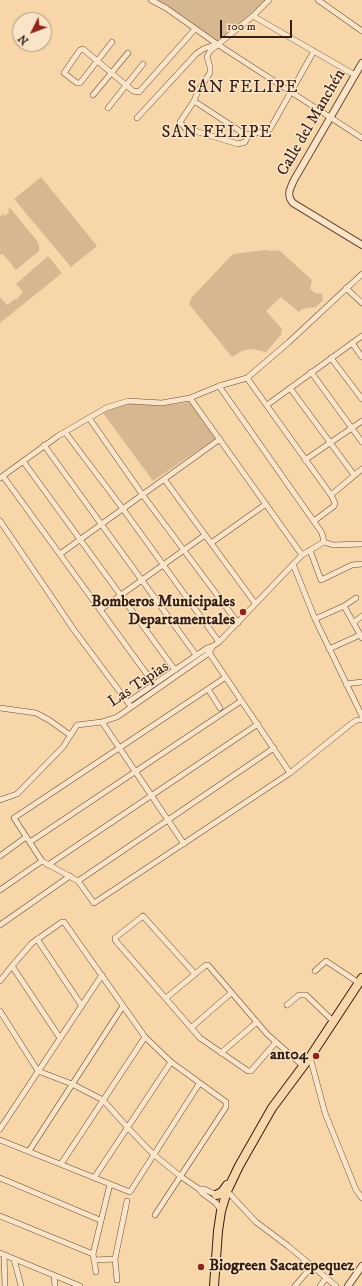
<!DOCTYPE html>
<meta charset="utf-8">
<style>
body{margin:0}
#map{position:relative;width:362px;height:1286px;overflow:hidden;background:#f7d6a9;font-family:"IM FELL DW Pica",serif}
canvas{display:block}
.north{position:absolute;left:12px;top:12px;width:40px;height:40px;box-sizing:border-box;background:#fae4c7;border:1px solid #ab957f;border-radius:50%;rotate:228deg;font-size:11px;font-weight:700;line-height:16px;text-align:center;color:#351f14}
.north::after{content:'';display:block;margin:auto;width:14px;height:18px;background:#8f2418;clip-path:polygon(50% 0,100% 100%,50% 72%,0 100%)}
.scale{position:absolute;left:220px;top:20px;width:72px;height:18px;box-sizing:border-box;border:2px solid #351f14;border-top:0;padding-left:5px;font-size:12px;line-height:14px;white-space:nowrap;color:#351f14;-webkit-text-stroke:3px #fae4c7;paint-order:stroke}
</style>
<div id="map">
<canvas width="362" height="1286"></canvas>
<div class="north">N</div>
<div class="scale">100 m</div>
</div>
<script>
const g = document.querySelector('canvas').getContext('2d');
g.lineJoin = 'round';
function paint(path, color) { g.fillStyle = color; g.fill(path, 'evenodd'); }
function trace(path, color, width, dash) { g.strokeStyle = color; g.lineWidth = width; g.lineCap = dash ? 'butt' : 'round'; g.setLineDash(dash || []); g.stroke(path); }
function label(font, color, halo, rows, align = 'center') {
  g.font = font + ' "IM FELL DW Pica",serif'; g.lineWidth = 3; g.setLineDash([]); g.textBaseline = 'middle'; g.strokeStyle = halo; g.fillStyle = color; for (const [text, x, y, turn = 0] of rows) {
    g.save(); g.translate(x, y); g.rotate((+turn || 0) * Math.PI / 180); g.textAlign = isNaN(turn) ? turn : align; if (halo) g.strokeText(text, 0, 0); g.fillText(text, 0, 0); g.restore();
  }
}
const green = new Path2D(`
 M152 0H267L218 44Z
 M41 177 97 246 71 267 14 199Z
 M10 208 38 242 39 246V251L16 270 3 254 0 255V217L3 214 5 216 9 212 8 210Z
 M265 250 272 251 279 250 312 280 310 289 315 293 322 294 323 300 316 307 302 309 299 312 281 297 266 311 282 329 281 335 266 352C250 348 247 347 232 357L189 304 192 297 233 254Z
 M48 256 62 273 0 323V297L7 305 15 299 16 300 23 292 16 284Z
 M190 402 216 438 153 481 103 413 126 403 162 406Z`);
const minor = new Path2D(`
 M151 0 166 8 217 44 362 138
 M318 0 362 31
 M253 16 355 75
 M112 42 80 83H77L64 73 80 50 83 49 133 91 139 92 195 29
 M93 95 128 53
 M194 101 246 135
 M108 108 143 64
 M137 118 196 54 203 49 217 44
 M246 135 247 138 245 142 238 144 185 128 180 122 194 101 198 91 210 73V67L207 57 210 51 253 16 269 0
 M246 135 262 132 270 129 314 51
 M346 288 362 303
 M352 343 362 357
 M331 358 362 399
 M311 372 362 442
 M247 378 331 495 335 503 334 506 314 521
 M219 386 322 533 324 542
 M290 388 354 475
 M190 398 302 555
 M267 405 362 336
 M89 418 142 494 238 623
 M65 432 123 509 219 642
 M44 445 196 655
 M305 460 362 421
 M23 461 175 670
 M3 476 154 684
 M0 478 58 436 106 408 128 401 162 403 190 398 219 386 247 378 289 342 362 274
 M164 479 255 603
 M331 495 362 469
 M0 521 74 630 129 704
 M211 543 266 504
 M310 550 321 580 352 565 362 564
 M60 554 220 439
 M293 564 315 619 362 716
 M344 606 362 638
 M100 610 205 535
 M315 619 344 606 356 598
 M353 623 362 616
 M329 649 360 635
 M208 651 290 773
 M226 677 14 818 42 861 78 881 94 903 290 773 352 723 357 720H362
 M346 684 362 682
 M208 689 220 708
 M128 702 207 648 213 646 219 642 302 555 324 542 333 545 362 544
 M0 708 36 713 49 720 70 735
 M102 722 184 844
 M0 800 17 794 63 747 77 725 102 722 117 717 209 653 213 646
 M30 842 241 701
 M0 856 26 837
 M48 865 258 724
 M78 881 274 748
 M0 890 42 861
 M0 925 70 876
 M37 939 82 1006
 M12 966 60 1038
 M315 971 326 961 359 983
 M195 974 143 916 115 938V940L200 1038 248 1071H251L276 1042
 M0 981 12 966 32 943 62 922H64L145 1037 171 1062 226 1102V1107L155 1215
 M166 998 206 965H208L267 1034 303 1066
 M287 1005 299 995H306L333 1021
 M0 1011 38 1071 72 1084 103 1100 128 1128 153 1154 180 1176 199 1189 202 1193 216 1203 221 1211
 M192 1027 231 993
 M221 1053 257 1022
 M310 1057 325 1113 356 1190 362 1198
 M0 1129 102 975
 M0 1140 130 1192 199 1084
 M29 1151 123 1006
 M61 1164 145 1037
 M0 1178 100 1220
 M94 1178 171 1062
 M199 1189H204L219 1196
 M227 1191 256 1222 288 1246 336 1286
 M0 1216 93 1254
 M0 1253 80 1286
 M4 1255 5 1286
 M14 1259 21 1286
 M94 1260 115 1259
 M96 1272 93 1254 110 1184
 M54 1275 55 1286
 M117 1280 115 1259 127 1201
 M295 1286 312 1266
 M320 1286 326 1278`);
const tertiary = new Path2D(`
 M362 63 294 180C290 189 286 195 293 203L362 245
 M348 1286 362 1266`);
const primary = new Path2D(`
 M216 1195 222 1192 227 1185
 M214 1286 218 1231 221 1211 227 1191 239 1166 272 1108 310 1057 362 978`);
const markers = [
 [243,612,4,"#8f2418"],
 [316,1056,4,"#8f2418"],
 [201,1267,4,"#8f2418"]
];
const streetNames = [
 ["Calle del Manchén",312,123,-60],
 ["Las Tapias",139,685,-34]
];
const poiNames = [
 ["Bomberos Municipales",235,603],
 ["Departamentales",235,621],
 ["ant04",308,1056],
 ["Biogreen Sacatepequez",209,1267,"left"]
];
const neighbourhoodNames = [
 ["SAN FELIPE",243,88],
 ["SAN FELIPE",217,133]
];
paint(green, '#d6b790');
trace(minor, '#664d39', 6);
trace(tertiary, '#664d39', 8);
trace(primary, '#351f14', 10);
trace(minor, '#fae4c7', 5);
trace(tertiary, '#fae4c7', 6);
trace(primary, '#f7d6a9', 8);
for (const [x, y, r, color] of markers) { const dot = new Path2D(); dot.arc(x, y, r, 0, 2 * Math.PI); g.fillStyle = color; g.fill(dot); trace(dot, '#fae4c7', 1.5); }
label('16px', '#351f14', '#fae4c7', streetNames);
label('bold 16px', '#351f14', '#fae4c7', poiNames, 'right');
g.letterSpacing = '1px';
label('17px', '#351f14', '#fae4c7', neighbourhoodNames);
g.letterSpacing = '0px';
</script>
